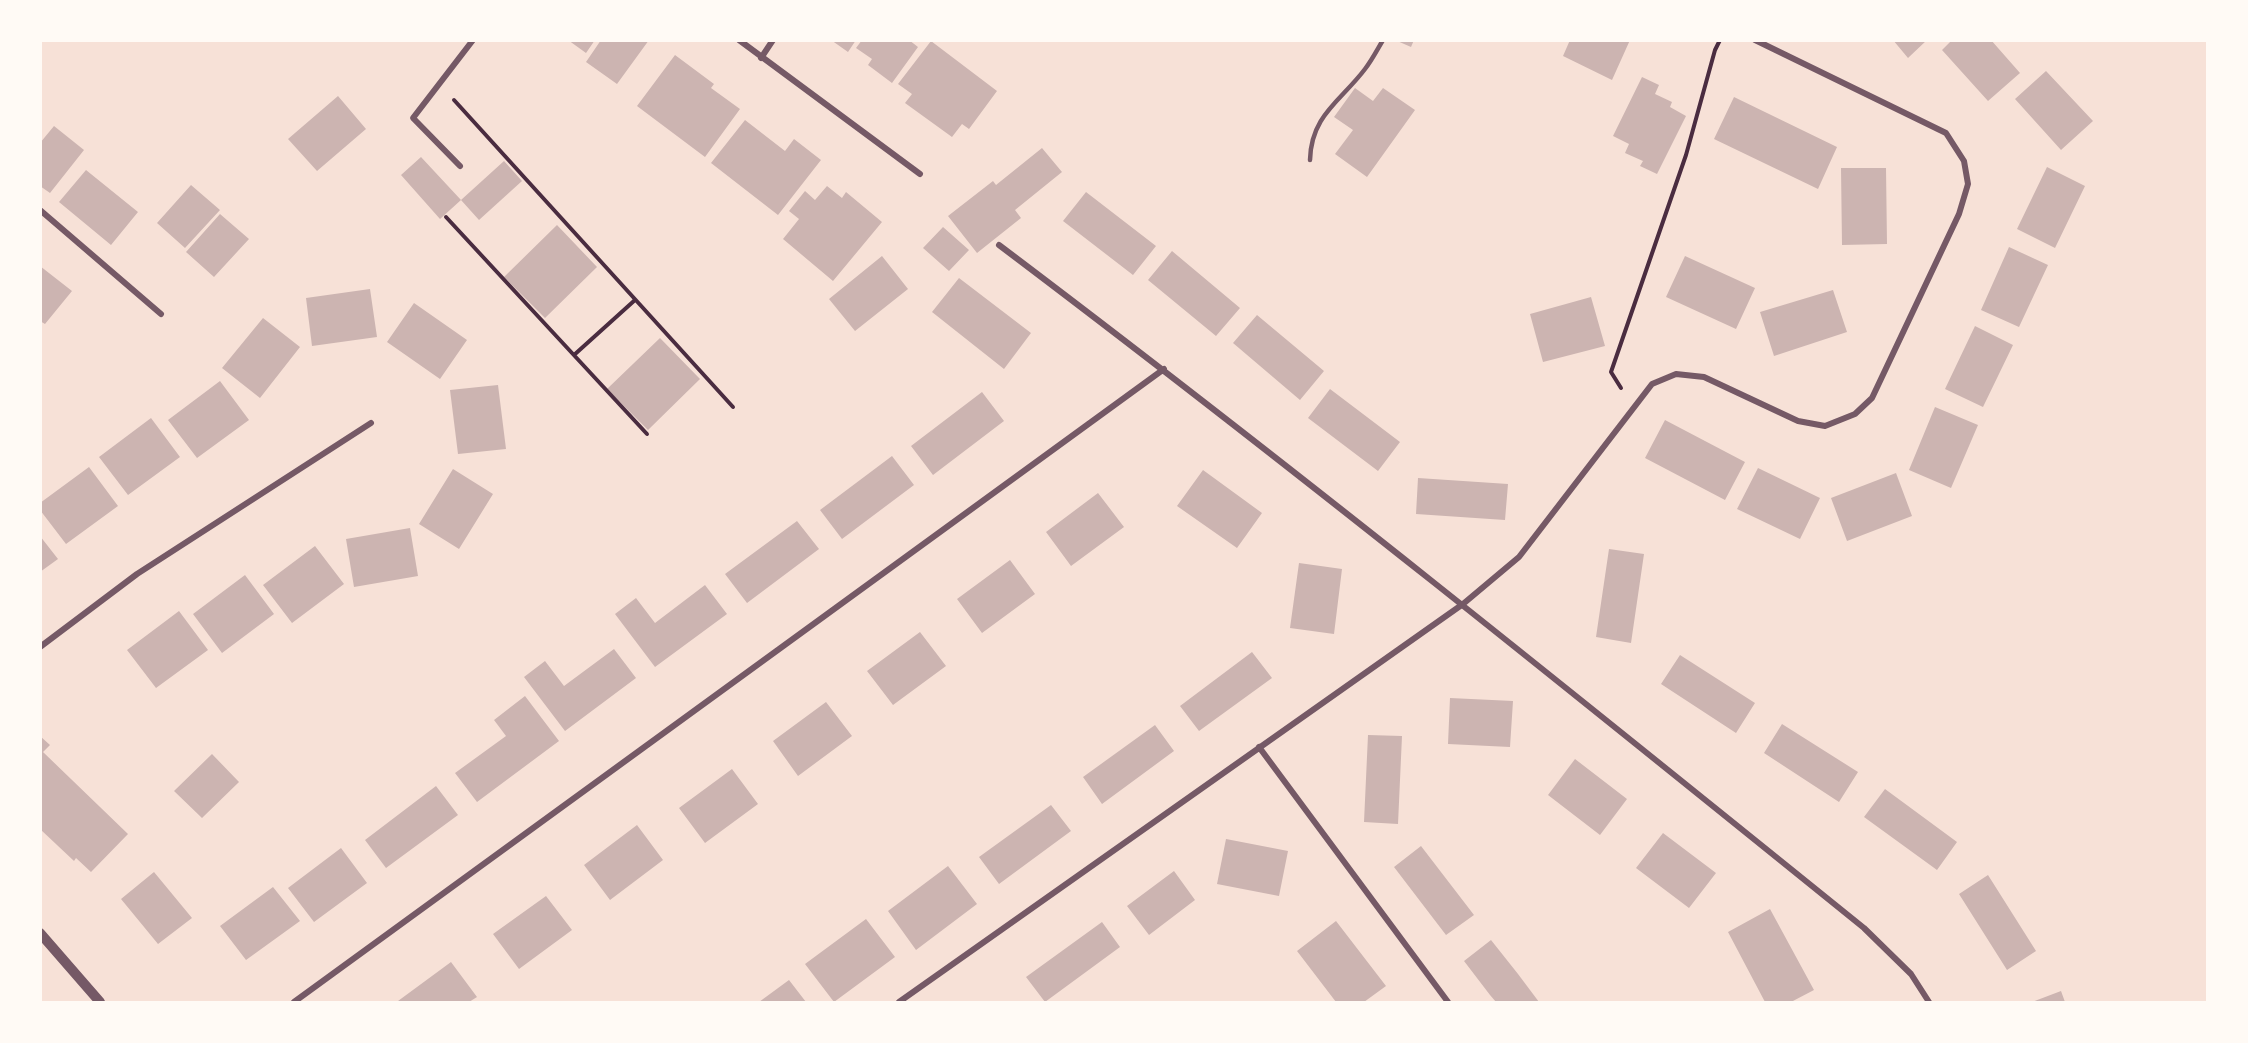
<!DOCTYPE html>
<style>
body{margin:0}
#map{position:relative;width:2248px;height:1043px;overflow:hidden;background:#f7e1d7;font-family:"Varela Round",sans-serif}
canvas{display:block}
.frame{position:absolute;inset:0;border:42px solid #fffaf5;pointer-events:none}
</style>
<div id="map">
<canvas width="2248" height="1043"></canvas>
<div class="frame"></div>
</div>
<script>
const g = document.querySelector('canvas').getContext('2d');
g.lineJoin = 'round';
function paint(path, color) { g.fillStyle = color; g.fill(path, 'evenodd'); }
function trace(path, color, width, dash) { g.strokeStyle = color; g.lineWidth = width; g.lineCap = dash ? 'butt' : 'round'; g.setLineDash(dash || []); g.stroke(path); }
const building = new Path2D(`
 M568 40H595L586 53Z
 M601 40H649L617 84 586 62Z
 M831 40H856L848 52Z
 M862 40H909L918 47 892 83 868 65 872 59 856 48Z
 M1395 40H1414L1411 47Z
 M1570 40H1630L1612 80 1563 56Z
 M1893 40H1927L1908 58Z
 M1952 40H1991L2020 73 1988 101 1942 50Z
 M931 41 997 91 969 129 962 124 952 137 905 103 912 94 898 84Z
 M675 55 714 84 711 88 740 109 705 157 637 106Z
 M2046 71 2093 121 2061 150 2015 99Z
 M1642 77 1659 85 1655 94 1672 102 1670 107 1686 116 1657 174 1640 166 1643 161 1625 153 1629 144 1613 136Z
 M1355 88 1373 101 1383 88 1415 110 1367 177 1335 154 1353 130 1334 117Z
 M338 96 366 129 317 171 288 139Z
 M1734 97 1837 147 1818 189 1714 139Z
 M745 120 785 151 794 139 821 160 778 215 711 163Z
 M54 126 84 150 50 193 40 186V143Z
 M1042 148 1062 172 1015 210 1021 218 977 253 948 216 993 181 996 185Z
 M421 157 461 200 504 161 522 181 479 220 461 200 440 219 401 175Z
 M2047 167 2085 186 2055 248 2017 229Z
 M1841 168H1886L1887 244 1842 245Z
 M86 170 138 212 111 245 59 202Z
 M191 185 220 210 185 248 157 223Z
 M827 186 842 198 846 192 882 222 833 281 783 239 799 219 789 211 805 191 815 200Z
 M1086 192 1156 246 1133 275 1063 221Z
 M220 214 249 239 214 277 186 252Z
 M557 225 597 267 545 318 504 277Z
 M943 227 969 250 949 271 923 248Z
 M2009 247 2048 265 2019 327 1981 310Z
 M1172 251 1240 308 1216 336 1148 280Z
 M882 256 908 289 855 331 829 299Z
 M1685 256 1755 288 1736 329 1666 297Z
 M40 266 72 291 45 324 40 321Z
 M959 278 1031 333 1004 369 932 312Z
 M370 289 377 337 312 346 306 298Z
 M1833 290 1847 332 1774 356 1760 312Z
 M1591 297 1605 346 1543 362 1530 314Z
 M414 303 467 340 440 379 387 342Z
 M1257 315 1324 371 1300 400 1233 343Z
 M263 318 300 347 260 398 222 368Z
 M1975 326 2013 345 1983 407 1945 389Z
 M660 338 700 379 648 430 607 389Z
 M220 381 249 420 197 458 168 420Z
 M498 385 506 449 458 454 450 390Z
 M1330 389 1400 442 1378 471 1308 418Z
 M982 392 1004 421 933 475 911 446Z
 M1935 407 1978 425 1951 488 1909 470Z
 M151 418 180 457 128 495 99 457Z
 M1665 420 1745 462 1725 500 1645 458Z
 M892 456 914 485 842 539 820 510Z
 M89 467 118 506 66 544 40 510V503Z
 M1758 468 1820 498 1800 539 1737 509Z
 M453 469 493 494 459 549 419 524Z
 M1203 470 1262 513 1237 548 1177 506Z
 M1896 473 1912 516 1847 541 1831 498Z
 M1418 478 1508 484 1505 520 1416 514Z
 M1098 493 1124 527 1071 566 1046 532Z
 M797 521 819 549 747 603 725 574Z
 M410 528 418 576 354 587 346 539Z
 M40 536 58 559 40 572Z
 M315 546 344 584 292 623 263 585Z
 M1609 549 1644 554 1631 643 1596 637Z
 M1010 560 1035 594 982 633 957 599Z
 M1299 563 1342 569 1334 634 1290 628Z
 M245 575 274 614 222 653 193 614Z
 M705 585 727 614 655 667 615 614 636 598 655 623Z
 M179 611 208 650 156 688 127 650Z
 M920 632 946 666 893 705 867 671Z
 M614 649 636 678 565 731 524 677 545 661 564 686Z
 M1252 652 1272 678 1199 731 1180 706Z
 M1680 655 1755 703 1736 733 1661 684Z
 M525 696 559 741 477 802 455 773 506 736 494 720Z
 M1450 698 1513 701 1510 747 1448 744Z
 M826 702 852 736 798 776 773 741Z
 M1782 724 1858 772 1839 802 1764 753Z
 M1155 725 1174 751 1102 804 1083 777Z
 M1368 735 1402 736 1398 824 1364 822Z
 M40 736 50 745 43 752 128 834 91 872 76 858 74 861 40 829Z
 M212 754 239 782 202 818 174 791Z
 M1575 759 1627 799 1600 835 1548 795Z
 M732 769 758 804 705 843 679 808Z
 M436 786 458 815 386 868 365 840Z
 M1885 789 1957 842 1937 870 1864 817Z
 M1051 805 1071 831 999 884 979 857Z
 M637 825 663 860 610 900 584 865Z
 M1663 833 1716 873 1689 908 1636 868Z
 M1226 839 1288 851 1279 896 1217 884Z
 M1421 846 1474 915 1446 935 1394 867Z
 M341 848 367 883 314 922 288 888Z
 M948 866 977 904 916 950 888 911Z
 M1174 871 1195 900 1149 935 1127 906Z
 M154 872 192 918 158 944 121 899Z
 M1988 875 2036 951 2007 970 1959 894Z
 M273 887 300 921 246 960 220 926Z
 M546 896 572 930 519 969 493 934Z
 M1770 909 1814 990 1791 1002H1765L1728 932Z
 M866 919 895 957 834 1002 805 964Z
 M1336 921 1386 986 1364 1002H1336L1297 951Z
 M1102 922 1120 947 1045 1002 1026 977Z
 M1491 940 1518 974 1539 1002H1496L1490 995 1464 961Z
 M451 962 477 997 469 1002H399L398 1001Z
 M789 980 806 1002H759Z
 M2061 991 2065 1002H2032Z`);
const path = new Path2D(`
 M454 100 733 407
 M446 217 647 434
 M574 355 635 300
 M1621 388 1611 372 1686 155 1715 50 1720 40`);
const service = new Path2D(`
 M1310 160C1311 115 1341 101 1365 69 1372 60 1377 50 1383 40`);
const minor = new Path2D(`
 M739 40 920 174
 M761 58 773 40
 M460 166 413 118 473 40
 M40 210 161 314
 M999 245C1292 466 1578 697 1864 928L1911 974 1929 1002
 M40 647 137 574 371 423
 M1259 747 1448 1002
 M294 1002 1164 369
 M899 1002 1463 604 1519 557 1652 384 1676 374 1704 377 1798 421 1825 426 1855 414 1872 398 1959 214 1968 184 1964 161 1946 133 1755 40`);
const tertiary = new Path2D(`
 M40 933 100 1002`);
paint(building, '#ccb4b1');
trace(path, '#4a2c40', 4);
trace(service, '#755966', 4.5);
trace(minor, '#755966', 6);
trace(tertiary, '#755966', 10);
</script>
